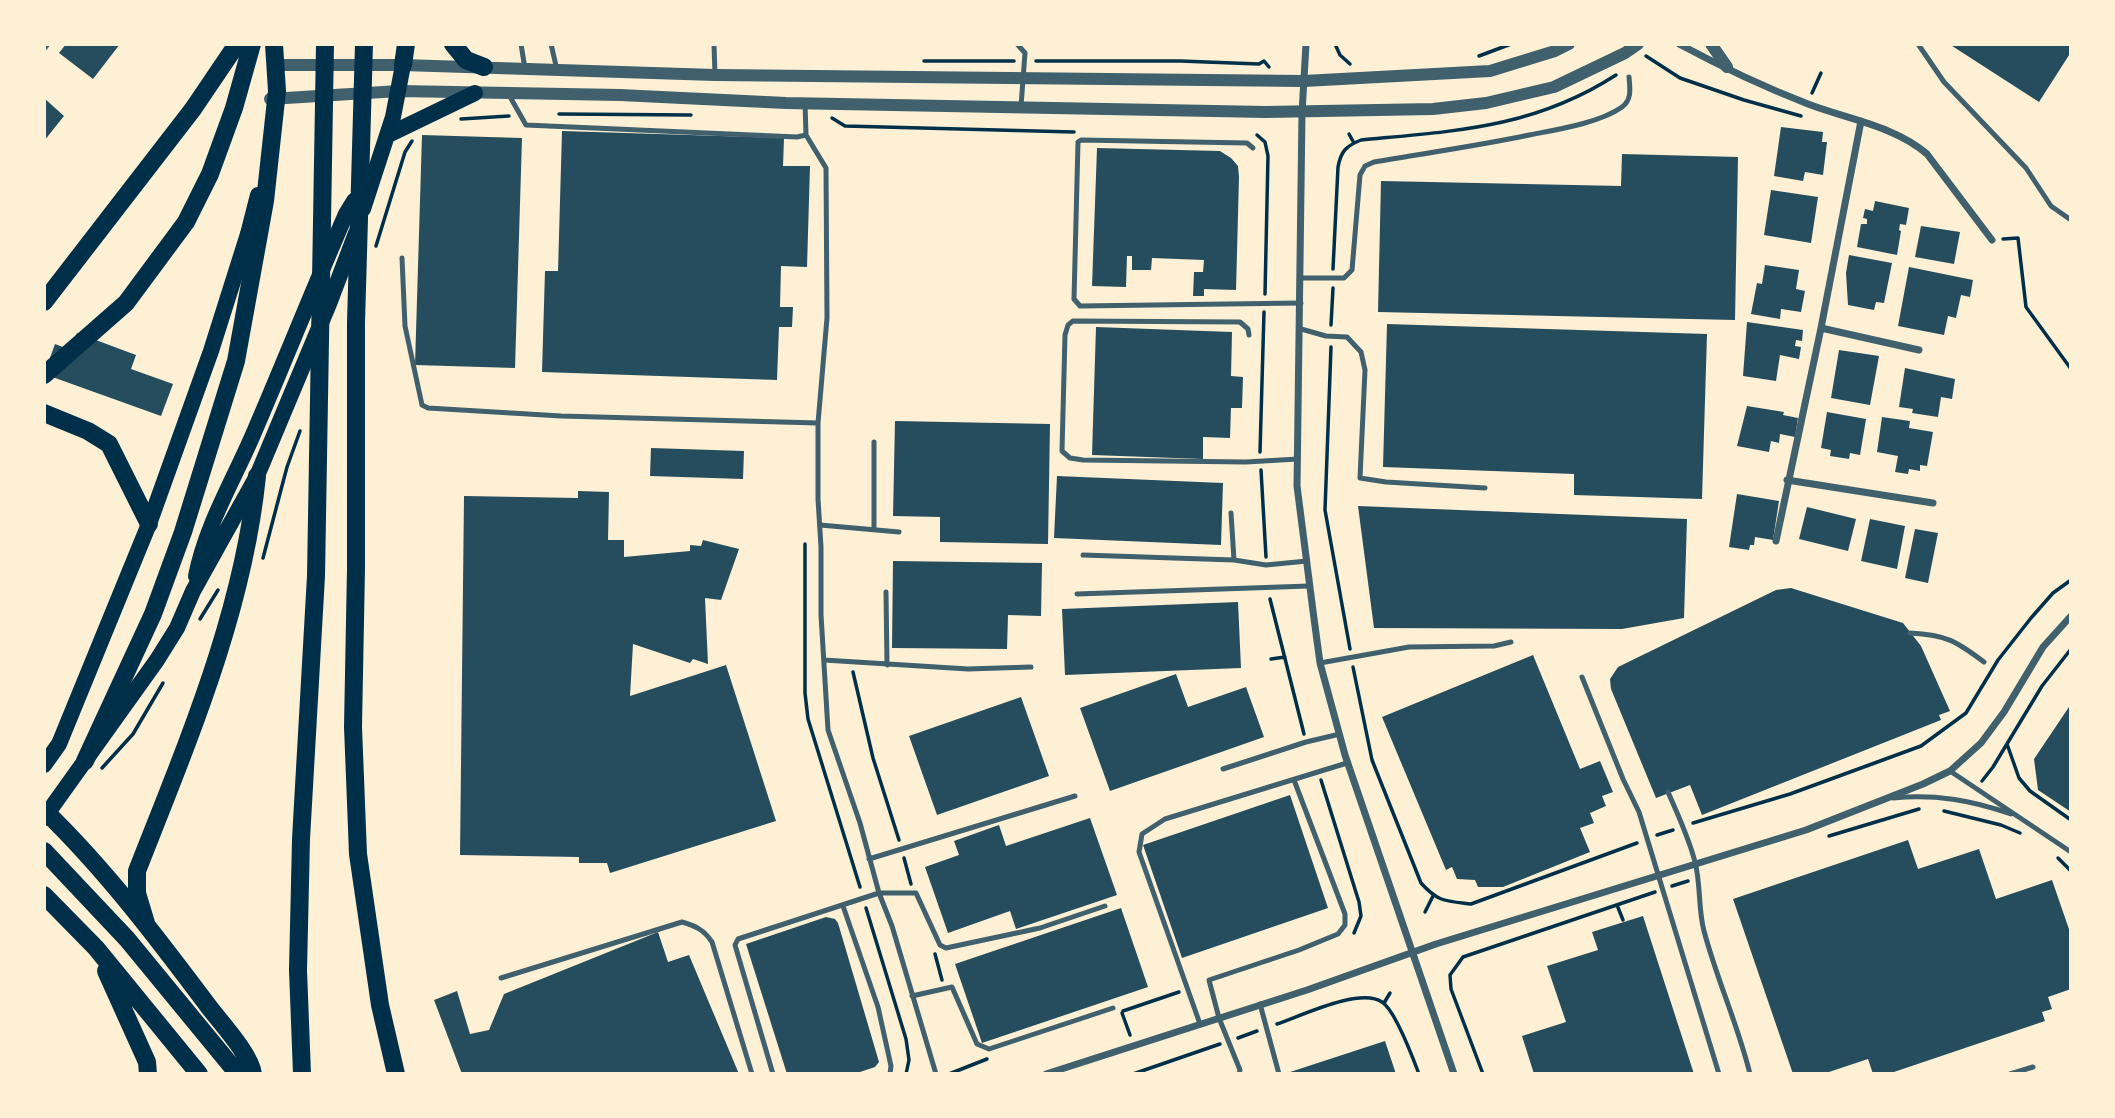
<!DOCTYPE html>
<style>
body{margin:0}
#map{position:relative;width:2115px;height:1118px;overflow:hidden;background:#fdf0d5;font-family:"DM Sans",sans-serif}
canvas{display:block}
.frame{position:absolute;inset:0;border:46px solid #fdf0d5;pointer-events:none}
</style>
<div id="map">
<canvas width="2115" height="1118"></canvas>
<div class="frame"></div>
</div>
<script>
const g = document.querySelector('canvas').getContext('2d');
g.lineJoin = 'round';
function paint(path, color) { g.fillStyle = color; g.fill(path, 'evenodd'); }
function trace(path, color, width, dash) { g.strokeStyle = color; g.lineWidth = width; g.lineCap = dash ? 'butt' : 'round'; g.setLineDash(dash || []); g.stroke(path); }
const building = new Path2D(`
 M66 44H80L82 46 84 44H120L93 79 59 53Z
 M1949 44H2071V52L2039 102Z
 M44 98 64 116 44 141Z
 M1781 127 1823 132 1822 142H1827L1823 175 1805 172 1803 181 1774 176Z
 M562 131 784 138 783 166H810L807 267 781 266 780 307H793L792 327H779L777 380 542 372 545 271H558Z
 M422 135 522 138 515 368 415 365Z
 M1097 148 1220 151 1231 158 1238 166 1239 177 1236 290 1204 289V296H1193L1194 272H1203L1204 260 1152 258 1151 270H1132V256H1127L1126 287 1092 286Z
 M1622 154 1738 157 1735 320 1378 312 1381 181 1621 186Z
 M1771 190 1818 197 1811 243 1764 235Z
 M1875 201 1909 208 1906 225 1900 224 1899 230 1901 231 1897 255 1857 247 1861 224H1867V219L1863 218 1865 209 1873 211Z
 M1921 226 1960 232 1954 264 1915 257Z
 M1849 255 1892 263 1884 303 1876 302 1874 310 1848 305 1846 273Z
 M1765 265 1799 270 1796 289 1805 291 1801 312 1781 309 1780 319 1751 314 1757 283 1762 284Z
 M1909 267 1973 280 1970 297 1961 295 1956 318 1948 316 1944 335 1898 326Z
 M1747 322 1803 330 1802 341 1796 340 1795 346 1801 347 1799 359 1780 355 1776 381 1743 376Z
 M1387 324 1707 334 1702 499 1574 495V474L1383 467Z
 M1096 327 1232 332 1231 376 1243 377 1242 408H1231L1230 438 1203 437V459L1092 455Z
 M77 333 136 355 131 369 173 384 161 416 44 374 55 344 71 350Z
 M1839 350 1879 356 1870 405 1831 398Z
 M1905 368 1955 379 1952 399 1941 397 1938 417 1912 413 1913 409 1899 407Z
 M1747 406 1784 412 1783 415 1798 418 1795 437 1780 434 1779 443 1771 441 1769 452 1737 446Z
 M1827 412 1866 419 1860 455 1850 453 1849 459 1830 456 1831 450 1821 448Z
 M1882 417 1910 421 1909 428 1933 432 1927 466 1920 465V471L1909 469 1908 474 1895 472 1898 456 1877 452Z
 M895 421 1050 424 1048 544 940 542V517L893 516Z
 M651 448 744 451 743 479 650 476Z
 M1057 476 1223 483 1221 545 1054 538Z
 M578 491 609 492 608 540H624V557L690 551V545L701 546 703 540 739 549 721 600 705 598 708 664 693 659 690 663 633 644 630 696 726 665 776 821 610 873 607 863H579V857L460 855 464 496 578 498Z
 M1737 494 1779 501 1773 540 1755 537 1754 545H1750L1749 550 1729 547Z
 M1358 506 1687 519 1684 618 1622 629 1374 628Z
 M1807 507 1856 519 1848 551 1799 539Z
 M1870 519 1905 526 1897 569 1861 561Z
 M1915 529 1938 533 1928 583 1905 578Z
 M893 561 1042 563 1041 616 1008 615 1007 649 892 648Z
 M1791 588 1903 623 1921 646 1950 711 1939 715 1941 720 1702 815 1690 785 1656 798 1611 689 1610 679 1618 667 1776 590Z
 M1238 602 1241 668 1065 675 1062 609Z
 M1533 655 1580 769 1600 761 1613 792 1602 796 1606 806 1590 813 1594 823 1580 828 1590 852 1503 887H1478L1475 880 1457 879 1452 867 1446 870 1382 717Z
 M1176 674 1188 707 1246 687 1264 737 1110 791 1080 708Z
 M1021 697 1049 776 937 815 909 736Z
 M2071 704V812L2038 790 2034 759Z
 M1290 795 1328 908 1182 958 1143 845Z
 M1090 818 1117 895 1016 929 1010 911 948 933 925 867 959 855 954 841 999 825 1006 846Z
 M1908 840 1918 869 1979 849 1996 899 2052 880 2071 935V989L2048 997 2052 1009 2042 1012 2045 1021 1888 1074H1873L1868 1059 1823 1074H1793L1733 899Z
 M1121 908 1148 987 982 1043 955 964Z
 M1643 916 1694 1074H1534L1522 1036 1566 1022 1547 966 1598 950 1592 932Z
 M826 917 835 919 838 923 879 1062 875 1067 854 1074H787L746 944Z
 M658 932 668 962 689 955 739 1074H462L434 1000 457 991 470 1034 489 1030 504 994Z
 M1385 1041 1396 1074H1284Z`);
const path = new Path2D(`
 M1335 44 1340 55 1350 64
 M1479 56 1511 44
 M1646 56 1680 78 1744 100 1801 116
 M924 61H1014
 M1036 61H1180L1259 64 1264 61 1269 67
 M1812 93 1821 73
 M559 114 691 115
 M832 118 845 126 1074 132
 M461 119 509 116
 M1349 134 1354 143
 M1257 135 1265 142 1268 156 1265 294
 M2003 239 2018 238 2026 307 2071 369
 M376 246 405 152 412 141
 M1333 269 1338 167C1341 151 1346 146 1361 140 1456 131 1534 128 1616 75
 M1331 325 1333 288
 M1331 347 1325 510 1350 649
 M1260 452 1264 312
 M1261 470 1266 557
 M805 544V693L808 719 860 887
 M263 558 287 467 300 431
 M1270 599 1304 734
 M200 619 218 590
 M1271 659 1285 657
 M1353 667 1372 760 1421 883C1438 902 1445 901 1471 904L1637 843
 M853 672 873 758 899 840
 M2007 744 2019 778 2030 791 2071 820
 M102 768 133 734 163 683
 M1321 780 1359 902 1361 916 1354 933
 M1982 781 1993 767 2042 686 2071 649
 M1944 811 2001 825 2020 833
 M1693 823 1790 794 1921 746 1966 713 1998 660 2031 618 2053 593 2071 580
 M1657 835 1673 830
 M1829 836 1919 809
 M904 858 911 884
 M2058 858 2071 871
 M1672 886 1688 881
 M1617 905 1623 920
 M866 908 906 1039 909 1060 906 1074
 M1425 912 1433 896
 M935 954 942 980
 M1384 1003 1390 993
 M1123 1011 1179 992
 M1122 1013 1130 1035
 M1277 1024C1301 1016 1360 987 1382 1002 1395 1010 1413 1058 1419 1074
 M1238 1038 1257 1031
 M949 1074 987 1059
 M1133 1074 1220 1044
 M1483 1074 1451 989 1450 975 1463 957 1655 892`);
const service = new Path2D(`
 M521 44 525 69
 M551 44 557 70
 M714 44 715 75
 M1017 44 1025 53 1021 106
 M1918 44 1944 82 2026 168 2051 206 2071 220
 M44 49 48 44
 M509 95 526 125 797 137 806 135 805 103
 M806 135 826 168 827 318 818 423V499L821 547V615L828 730 860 823 879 893 892 926 936 1074
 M1253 148 1247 143 1081 140 1078 142 1074 299 1080 306 1301 303
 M402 258 405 326 422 405 428 408 561 416 818 423
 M1301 278H1344L1352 270 1360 175 1365 166 1374 162C1426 153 1477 146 1529 135 1555 130 1600 123 1622 107 1632 100 1630 88 1629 77
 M1301 329 1326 336 1347 337 1361 352 1365 370 1360 478 1386 482 1485 488
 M1249 335 1248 329 1240 322 1073 321 1068 325 1065 335 1062 451 1070 458 1083 460 1246 462 1298 459
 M874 442V529
 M1231 513 1234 560 1266 565 1307 561
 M820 525 899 532
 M1083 555 1234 560
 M886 592 887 665
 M1077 594 1309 586
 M1910 633C1947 635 1956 641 1984 662
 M824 660 968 669 1031 667
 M1320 663 1409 647 1494 646 1511 642
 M1582 677 1623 779 1639 812 1719 1074
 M1223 769 1306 742 1340 734
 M1950 771 2071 852
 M1668 792C1678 815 1689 838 1695 862 1701 885 1698 909 1704 931 1717 980 1738 1025 1750 1074
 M1893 798C1935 794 1971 800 2011 814
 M869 859 1075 796
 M843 906 878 1007 891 1066 890 1074
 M501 978 682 922C696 926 704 930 712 942L752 1074
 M912 996 952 987 977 1044 989 1049 1113 1008
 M1260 1004 1279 1074
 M1200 1024 1139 852 1142 834 1165 819 1347 763
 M773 1074 735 945 738 939 879 893H916L940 945 946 948 1040 928 1105 906
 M1239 1074 1240 1070 1219 1018 1209 980 1299 950 1338 934 1345 925V914L1294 780
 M2010 1074 2033 1067`);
const minor = new Path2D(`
 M1306 44 1302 113 1297 486 1313 611 1320 663 1345 755 1454 1074
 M1679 44C1720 66 1764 87 1808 104 1847 119 1895 126 1927 154L1992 240
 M1821 328 1919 350
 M1787 480 1933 503
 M1776 541 1821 328 1861 121
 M1046 1074 1307 990 1436 944 1806 830 1923 784 1950 771 1981 743 2004 712 2043 647 2071 616`);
const tertiary = new Path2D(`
 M1711 44 1727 67
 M275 65H403L715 75 1304 81 1490 71 1555 51 1569 44
 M270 99 399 91 620 95 786 103 1266 112 1433 109 1486 103 1554 87 1625 53 1638 44`);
const primary = new Path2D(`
 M388 135 475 93
 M363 209 393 117 403 65
 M196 576C206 526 232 483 252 437 284 363 314 287 346 214L354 201 366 193
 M44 765 59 744 149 524 211 351 248 234 258 195
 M44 818 157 660 177 628 193 591 257 476 329 304 356 233`);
const motorway = new Path2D(`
 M364 44 356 323V568L353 727 358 854 380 1005 396 1074
 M453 44 466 60 484 67
 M403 65 406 44
 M44 302 193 109 237 44
 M44 375 126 303 186 222 210 174 234 108 252 44
 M44 413 88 431 109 444 149 524
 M85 761 153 614 183 532 236 361 265 201 277 91 274 44
 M44 810C106 870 158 939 209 1007 222 1024 250 1054 253 1074
 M44 851 127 939 238 1074
 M44 895 96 948 199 1074
 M146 923 137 893V871C187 743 243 614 257 476
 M106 971 147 1062 148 1074
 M302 1074 298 970 301 839 316 576 325 44`);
paint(building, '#264d5e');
trace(path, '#003049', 3.5);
trace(service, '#3f606c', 5);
trace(minor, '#3f606c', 7);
trace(tertiary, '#3f606c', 12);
trace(primary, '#003049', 16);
trace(motorway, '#003049', 18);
</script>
